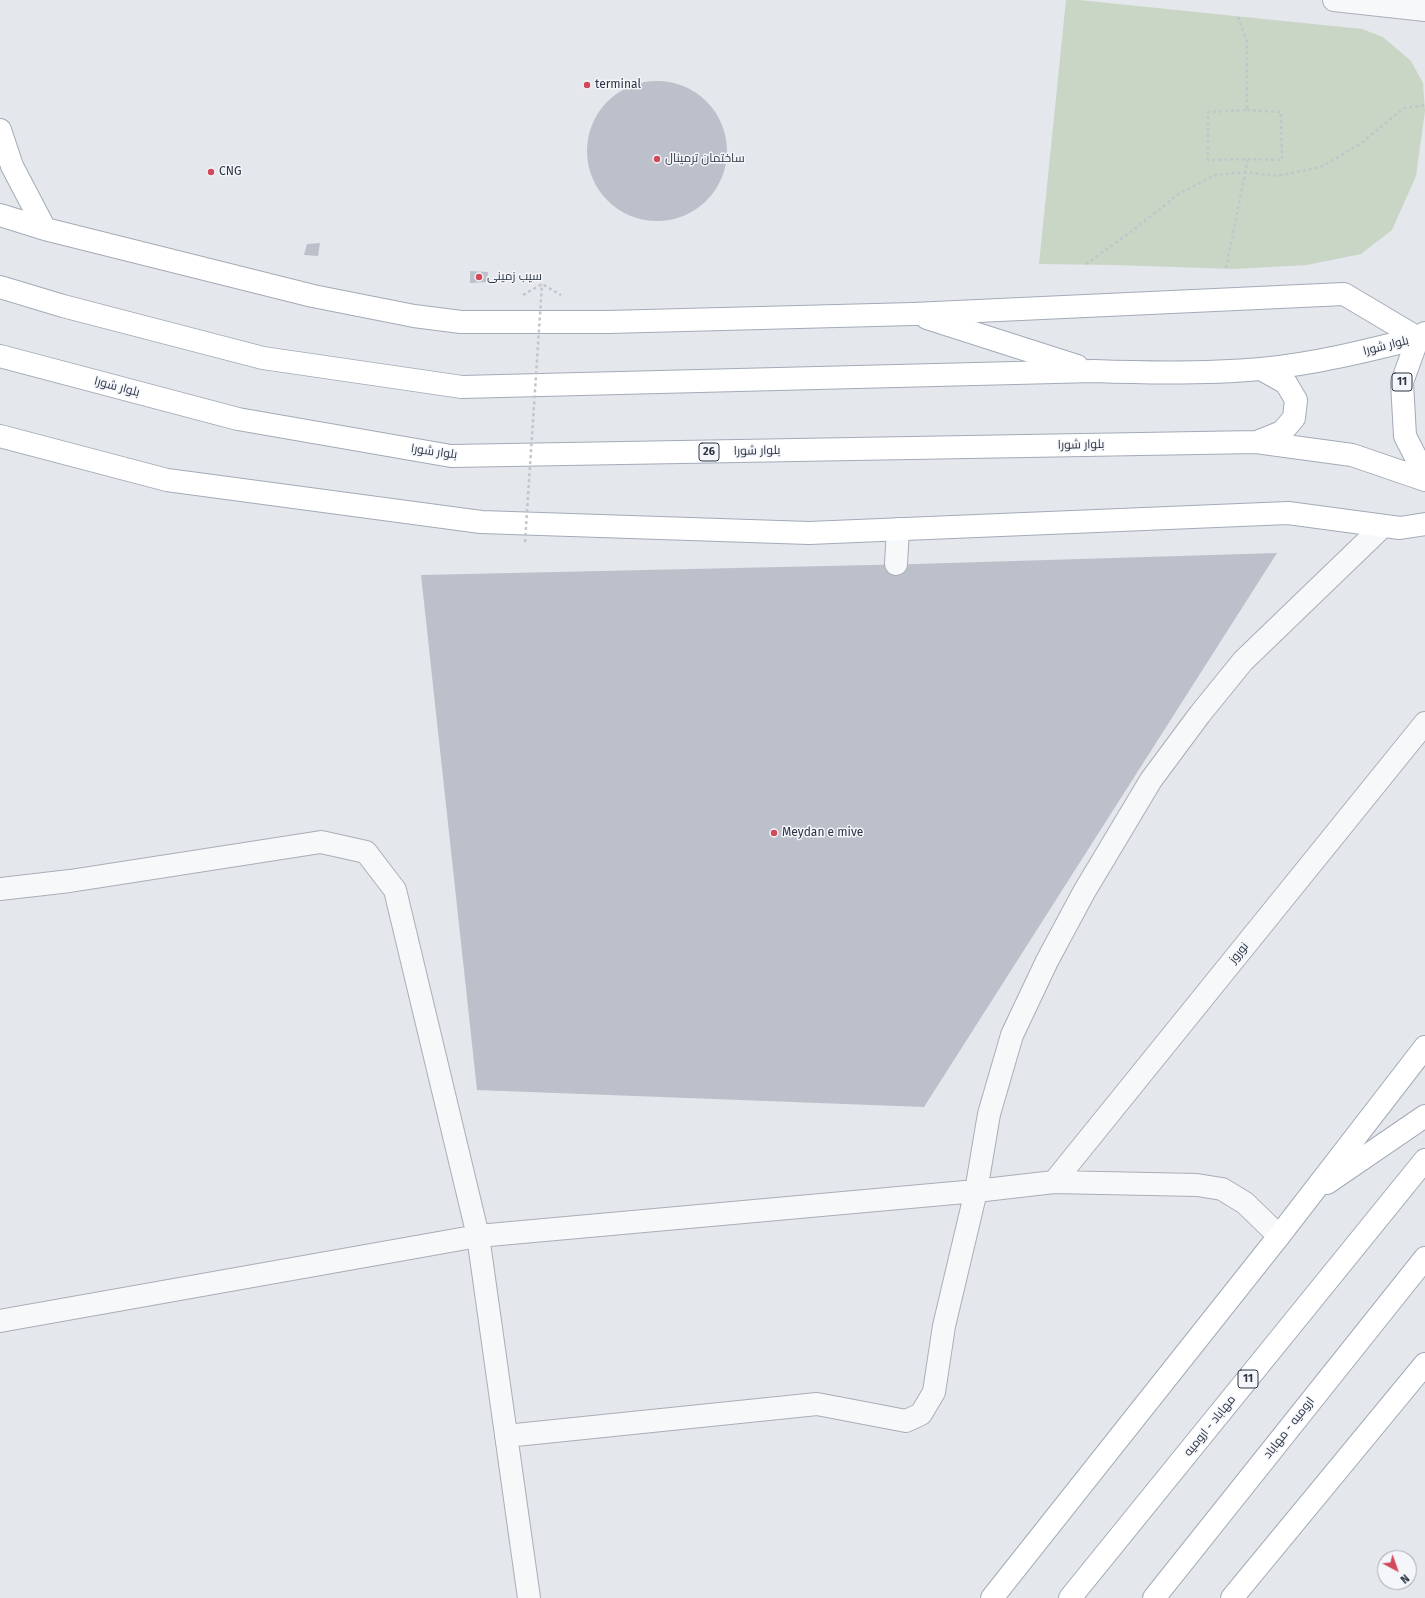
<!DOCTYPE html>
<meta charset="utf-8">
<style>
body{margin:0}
#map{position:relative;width:1425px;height:1598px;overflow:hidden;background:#e4e7ec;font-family:"Fira Sans",sans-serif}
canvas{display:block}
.north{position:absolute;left:1377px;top:1550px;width:40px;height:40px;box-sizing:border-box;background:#f4f6f9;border:1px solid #a4a8b1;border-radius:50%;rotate:139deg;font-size:11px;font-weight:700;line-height:16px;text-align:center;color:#2b3445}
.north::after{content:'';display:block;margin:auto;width:14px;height:18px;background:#d1495b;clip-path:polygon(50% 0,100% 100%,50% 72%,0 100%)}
</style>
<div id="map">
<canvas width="1425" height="1598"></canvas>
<div class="north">N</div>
</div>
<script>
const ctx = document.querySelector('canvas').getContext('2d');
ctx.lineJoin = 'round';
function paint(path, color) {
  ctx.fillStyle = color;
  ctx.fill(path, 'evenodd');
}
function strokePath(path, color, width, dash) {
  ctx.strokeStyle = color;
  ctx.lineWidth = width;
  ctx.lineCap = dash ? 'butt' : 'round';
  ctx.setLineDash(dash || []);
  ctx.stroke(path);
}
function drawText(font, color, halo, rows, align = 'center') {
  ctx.font = font + ' "Fira Sans",Cairo,sans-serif';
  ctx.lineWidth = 3;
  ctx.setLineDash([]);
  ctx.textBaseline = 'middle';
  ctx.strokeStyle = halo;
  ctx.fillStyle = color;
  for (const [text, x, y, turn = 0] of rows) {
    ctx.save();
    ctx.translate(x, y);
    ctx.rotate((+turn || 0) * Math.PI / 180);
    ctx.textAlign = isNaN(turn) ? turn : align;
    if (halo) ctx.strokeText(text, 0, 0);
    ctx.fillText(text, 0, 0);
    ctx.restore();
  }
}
paint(new Path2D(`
 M1066 0H1079L1362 29 1383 37 1411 61 1423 83 1425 111 1416 176 1392 230 1361 254 1307 265 1233 269 1115 265 1039 264Z`), '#c9d6c5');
paint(new Path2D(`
 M587 151a70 70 0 1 1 140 0a70 70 0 1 1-140 0Z
 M320 243 318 256 304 255 307 244Z
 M470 271 488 272 487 282 470 283Z
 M1277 553 924 1107 477 1090 421 575 916 564Z`), '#bbc0ca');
const minor = new Path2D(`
 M1334 0 1425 10
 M896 564 898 529
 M0 889 70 881 321 842 366 852 395 890 478 1236 529 1598
 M1054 1182 1425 723
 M0 1321 478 1236 976 1191 1054 1182 1197 1185 1222 1189 1245 1203 1279 1236
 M506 1436 817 1404 906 1421 921 1414 934 1392 944 1326 976 1191 989 1114 1012 1035 1047 961 1084 892 1151 780 1200 714 1243 661 1383 526`);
const major = new Path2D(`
 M0 130 12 166 45 229
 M0 215 45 229 313 296 414 316 461 322H608L913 314 1344 294 1418 338
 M0 287 63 306 263 358 462 387 1094 371C1149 373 1205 374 1261 369 1314 364 1366 351 1418 338
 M927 318 1077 366
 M1425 333 1418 338 1402 382 1405 436 1425 475
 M0 356 238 419 451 456 1256 442 1352 455 1425 480
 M0 436 167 480 481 522 809 533 1288 513 1400 528 1425 524
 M1257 442 1282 432 1294 418 1296 400 1286 383 1261 369
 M1327 1183 1425 1116
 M992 1598 1279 1236 1425 1047
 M1070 1598 1425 1160
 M1154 1598 1425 1258
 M1232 1598 1425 1364`);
strokePath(minor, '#a9aeb7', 24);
strokePath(major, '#a3abb8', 24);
strokePath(new Path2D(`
 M1247 110 1281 112 1282 160 1248 159
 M1086 264 1132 231 1180 193 1215 175 1245 172 1277 176 1321 167 1360 144 1404 108 1425 105
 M1226 268 1248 159 1208 160V112L1247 110V42L1238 17
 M523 295 542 284 561 295`), '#c2c5cb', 2.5, [3, 3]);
strokePath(minor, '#f7f8fa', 22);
strokePath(major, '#fff', 22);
strokePath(new Path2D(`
 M525 542 542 284`), '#c2c5cb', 2.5, [3, 3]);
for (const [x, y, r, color] of [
 [587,85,4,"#d1495b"],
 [657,159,4,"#d1495b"],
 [211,172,4,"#d1495b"],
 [479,277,4,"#d1495b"],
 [774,833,4,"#d1495b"]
]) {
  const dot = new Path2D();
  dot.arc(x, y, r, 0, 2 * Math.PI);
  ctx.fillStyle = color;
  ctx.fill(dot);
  strokePath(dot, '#f4f6f9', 1.5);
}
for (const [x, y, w] of [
 [1402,382,20],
 [709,452,20],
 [1248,1379,20]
]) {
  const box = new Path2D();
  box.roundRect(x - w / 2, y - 9, w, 18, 3);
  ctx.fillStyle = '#f4f6f9';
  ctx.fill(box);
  strokePath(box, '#2b3445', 1);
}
drawText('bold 11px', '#2b3445', null, [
 ["11",1402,382],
 ["26",709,452],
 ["11",1248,1379]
]);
drawText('12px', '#2b3445', '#f4f6f9', [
 ["terminal",595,85],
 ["ساختمان ترمینال",665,159],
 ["CNG",219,172],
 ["سیب زمینی",487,277],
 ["Meydan e mive",782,833]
], 'left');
drawText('12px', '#2b3445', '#f4f6f9', [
 ["بلوار شورا",1386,346,-14],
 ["بلوار شورا",117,387,15],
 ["بلوار شورا",1081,445,-1],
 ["بلوار شورا",757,451,-1],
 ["بلوار شورا",434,452,8],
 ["نوروز",1239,953,-51],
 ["مهاباد - ارومیه",1210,1426,-51],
 ["ارومیه - مهاباد",1289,1428,-52]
]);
</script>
